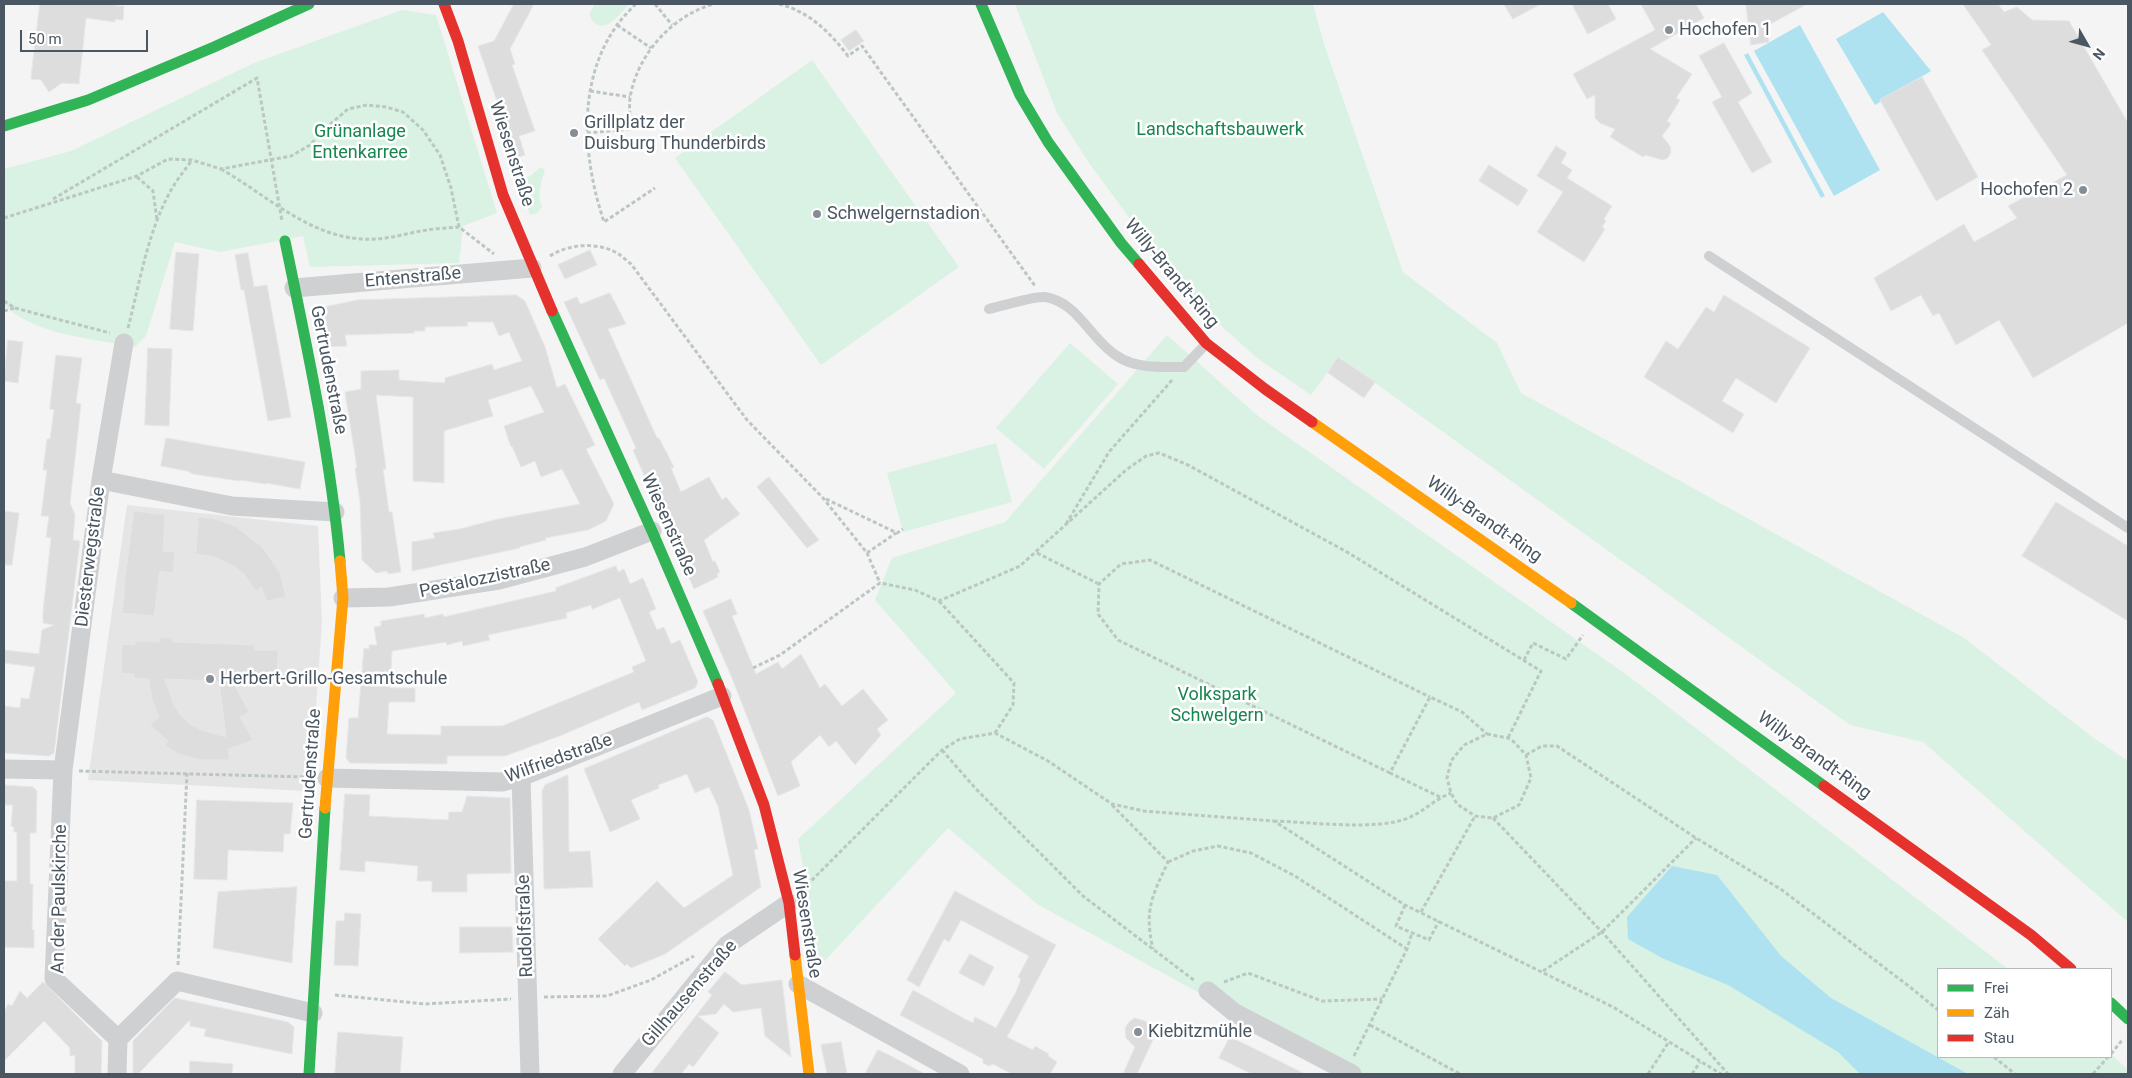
<!DOCTYPE html>
<meta charset="utf-8">
<style>
body{margin:0}
#map{position:relative;width:2132px;height:1078px;overflow:hidden;background:#f4f4f4;font-family:Roboto,sans-serif}
canvas{display:block}
.frame{position:absolute;inset:0;border:5px solid #4a5661;pointer-events:none}
.legend{position:absolute;left:1937px;top:968px;width:175px;height:90px;box-sizing:border-box;background:#fff;border:1px solid #b7bbc0;margin:0;padding:6px 9px;list-style:none;font-size:15px;color:#4a5661}
.legend li{display:flex;align-items:center;gap:10px;height:25px}
.legend b{width:25px;border:1px solid #b7bbc0}
.north{position:absolute;left:2062px;top:20px;width:50px;height:50px;-webkit-text-stroke:4px #fff;paint-order:stroke;rotate:128deg;font-size:14px;font-weight:700;line-height:20px;text-align:center;color:#4a5661}
.north::after{content:'';display:block;margin:auto;width:18px;height:22px;background:#4a5661;clip-path:polygon(50% 0,100% 100%,50% 72%,0 100%)}
.scale{position:absolute;left:20px;top:30px;width:128px;height:22px;box-sizing:border-box;border:2px solid #4a5661;border-top:0;padding-left:6px;font-size:15px;line-height:18px;white-space:nowrap;color:#4a5661;-webkit-text-stroke:4px #fff;paint-order:stroke}
</style>
<div id="map">
<canvas width="2132" height="1078"></canvas>
<div class="frame"></div>
<ul class="legend">
<li><b style="height:6px;background:#30b455"></b>Frei</li>
<li><b style="height:6px;background:#ff9f0a"></b>Zäh</li>
<li><b style="height:6px;background:#e5322d"></b>Stau</li>
</ul>
<div class="north">N</div>
<div class="scale">50 m</div>
</div>
<script>
const ctx = document.querySelector('canvas').getContext('2d');
ctx.lineJoin = 'round';
function paint(path, color) {
  ctx.fillStyle = color;
  ctx.fill(path, 'evenodd');
}
function strokePath(path, color, width, dash) {
  ctx.strokeStyle = color;
  ctx.lineWidth = width;
  ctx.lineCap = dash ? 'butt' : 'round';
  ctx.setLineDash(dash || []);
  ctx.stroke(path);
}
function drawText(font, color, halo, rows, align = 'center') {
  ctx.font = font + ' Roboto,sans-serif';
  ctx.lineWidth = 5;
  ctx.setLineDash([]);
  ctx.textBaseline = 'middle';
  ctx.strokeStyle = halo;
  ctx.fillStyle = color;
  for (const [text, x, y, turn = 0] of rows) {
    ctx.save();
    ctx.translate(x, y);
    ctx.rotate((+turn || 0) * Math.PI / 180);
    ctx.textAlign = isNaN(turn) ? turn : align;
    if (halo) ctx.strokeText(text, 0, 0);
    ctx.fillText(text, 0, 0);
    ctx.restore();
  }
}
paint(new Path2D(`
 M127 505 318 526 322 622 313 750 306 791 88 780Z`), '#e6e5e6');
paint(new Path2D(`
 M595 4H629C619 16 600 40 589 14Z
 M1015 4H1313L1324 44 1403 272 1497 343 1521 393 1964 638 2095 739 2128 761V922L1923 742 1850 725 1339 357 1311 395 1257 358 1209 315 1168 269 1128 216 1089 163 1057 113Z
 M402 10 436 15 497 213 463 226 459 263 310 267 303 236 220 252 175 242 146 336 135 347C94 339 34 335 4 305V169L71 151 254 63Z
 M812 60 959 267 821 365 675 158Z
 M541 167 545 170C541 182 537 194 542 207L537 213 530 215 520 180 530 176Z
 M1167 335 1258 416 1631 678 2008 969H1938V1057H2111V1054L2128 1070V1074H1347L1037 904 948 828 820 966 798 839 956 693 875 600 892 558 1005 522Z
 M1070 343 1118 384 1044 469 996 428Z
 M996 443 1012 502 903 532 887 473Z`), '#d9f2e3');
paint(new Path2D(`
 M1883 12 1931 71 1875 105 1836 39Z
 M1800 25 1880 170 1834 196 1754 51Z
 M1748 53 1825 196 1821 198 1744 55Z
 M1672 866 1717 875 1781 956 1831 998 1968 1074H1860L1838 1052 1728 985 1664 959 1628 939 1627 917Z`), '#aee2f0');
const building = new Path2D(`
 M40 4H117L116 6H124L123 20 115 19V22L86 18 79 84 62 83 49 92 41 80 31 79Z
 M514 4H534L510 49 515 64 512 65 535 131 519 136 525 155 513 159 499 113H501L478 46 494 41Z
 M1504 4H1541L1513 19Z
 M1572 4H1608L1616 19 1588 34Z
 M1641 4H1696L1704 18 1650 49 1692 74 1676 98 1680 100 1667 121 1671 124 1662 136 1670 146 1671 152 1668 158 1663 160 1645 155 1643 157 1610 137 1615 129 1600 123 1595 118V95L1587 99 1573 74 1655 30Z
 M1746 4H1807L1767 26 1769 42 1751 45Z
 M1963 4H1998L2004 12 2017 7 2032 20 2069 21 2128 123V323L2033 378 1999 320 1956 345 1939 313 1933 316 1921 295 1891 311 1874 278 1964 224 1974 242 2017 218 2008 206 2067 175 1982 50 1991 45Z
 M856 30 864 41 849 51 841 40Z
 M1724 43 1752 93 1738 102 1772 162 1752 173 1712 102 1722 97 1699 56Z
 M1922 77 1978 177 1936 201 1880 100Z
 M1556 146 1567 153 1561 163 1572 170 1567 178 1612 206 1604 219 1606 221 1602 227 1605 229 1584 262 1537 232 1563 192 1537 176Z
 M1489 165 1528 190 1518 206 1479 181Z
 M590 250 597 265 565 279 558 265Z
 M176 252 199 254 193 331 170 329Z
 M248 253 254 287H253L267 285 291 417 268 421 244 290H241L235 255Z
 M610 293 626 324 608 329 657 438H659L674 467 671 468 681 492 709 477 722 500 726 497 740 514 704 540 713 562 715 561 720 572 717 574 718 577 694 589 633 450 636 448 604 378 600 380 564 302 577 297 580 304Z
 M516 295 525 301 545 347 557 388 565 384 595 445 586 449 614 504 606 521 588 530 545 538 546 540 519 547 520 548 412 571V542L435 538 433 533 460 529 498 519 580 504 562 469 541 477 535 461 521 467 512 446 511 447 504 426 544 412 531 386 488 400 493 416 444 431V483L413 481V397L376 395 386 469H383L389 512H392L401 572 388 574 387 571 376 573 362 560 360 501 355 468H357L345 392 361 389V371L399 370V380L445 383V378L492 364 494 370 522 361 509 332 499 336 493 322H467L468 326 425 327V331H414V333L345 335 347 346 323 347 319 321 321 315 325 312 324 307 357 300Z
 M1724 295 1810 348 1776 403 1736 378 1722 401 1744 414 1733 433 1644 377 1666 341 1678 349 1706 307 1714 312Z
 M8 340 23 342 18 383 4 381Z
 M148 348 172 349 169 426 145 425Z
 M56 355 82 358 76 403 81 404 70 503 75 515 73 540 80 541 54 753 49 756 4 753V706L20 708 21 698 29 699 35 667 4 663V650L39 654 42 630 54 625 43 623V612L51 538 46 537 49 516H41L47 470H43L47 439H50L54 410 50 409Z
 M1338 357 1375 382 1364 398 1328 373Z
 M166 438 305 462 300 489 266 483V484L240 480 239 481 193 474 187 471 161 466Z
 M769 477 819 540 807 548 757 487Z
 M2056 502 2128 546V621L2022 556Z
 M4 511 19 513 12 565H4Z
 M134 511 165 515 163 551 175 552 173 573 160 571 154 616 122 613 125 589H124Z
 M199 517 215 519 235 526 262 547 280 573 286 597 267 601 261 587 256 591 245 575 234 566 215 557 196 554Z
 M616 566 618 572 624 569 630 584 643 578 656 609 649 612 657 630 664 627 671 644 680 640 698 682 695 688 642 710 639 702 562 735 505 756H447V764L350 763 346 758 349 718H358L364 648 369 649V645H377L374 627 381 626V621L424 614 425 618 443 614 444 617 556 591V588ZM620 598 646 661 632 667 634 672 502 726H441V735L387 734 389 702H415V688H390L392 651 446 642 447 645 462 641 463 646 490 640 488 635 567 618 566 613 591 605 592 609Z
 M731 599 737 614 732 616 756 674 778 662 782 669 801 654 820 688 825 684 842 706 863 689 888 720 877 729 881 735 855 765 836 741 829 747 820 735 791 762 800 786 778 796 732 678 703 611Z
 M159 637 172 638V642L255 645V650H278L277 679 254 678V683L233 682 249 712 240 717 253 740 228 749 230 760H200L179 754 165 746 168 741 150 725 159 717 152 700 149 679 134 678V674L121 673 122 644 135 645V641L159 642ZM165 679 219 681 226 737 201 730 190 724 181 716 174 705Z
 M707 717 713 720 749 810 758 849 754 850 761 887 665 954 631 968 627 964 625 966 598 939 657 881 684 908 733 875 718 806 709 787 695 793 687 774 658 785 659 788 631 800 640 819 610 832 584 769Z
 M568 775 569 852 590 851 593 887 544 889 542 791 545 785Z
 M4 785 33 787 37 791 36 833H30V884H33L32 930H34V948L4 947V881H17V832H14V827L11 826 13 805H4Z
 M345 794 370 795 369 816 448 820 449 812H462L467 796 510 798 511 873 467 874V892H432V881H417L418 866 365 861V872L340 870Z
 M197 800 293 803 290 834H284L283 852 228 850 227 880 194 879Z
 M297 887 292 963 213 948 218 892Z
 M955 891 1056 945 1007 1037 1033 1050 1035 1046 1049 1054 1048 1056 1057 1062 1050 1074H1012L993 1064 989 1066 983 1063V1059L900 1015 913 990 963 1018 973 1023 975 1017 996 1028 1016 992 1021 979 1018 977 1029 956 961 920 949 942 944 939 919 987 907 980Z
 M345 913 361 914 358 966 334 965 336 921H344Z
 M460 927H512L513 952 460 953Z
 M970 954 994 967 984 986 959 973Z
 M725 972 742 985 782 980 791 1057 765 1036 761 1008 733 1012 724 1004 716 1014 698 1016 719 1033 693 1067 689 1064 681 1074H651L712 995 708 992Z
 M43 982 102 1041 101 1074H75V1055L70 1056V1048L44 1021 4 1061V1012L8 1004 12 1006 20 991 27 998Z
 M175 998 288 1022 294 1027 292 1054 204 1036 206 1029 190 1026V1020L138 1074H133V1041Z
 M1135 1018 1145 1021 1157 1031 1137 1074H1123L1135 1047 1126 1038 1125 1028 1129 1022Z
 M338 1032 403 1037 400 1074H335Z
 M1230 1037 1255 1049 1305 1074H1252L1219 1058Z
 M841 1042 847 1074H827L821 1045Z
 M878 1050 889 1055 925 1074H865Z
 M190 1061 233 1064 232 1074H190Z`);
paint(building, '#ddddde');
strokePath(building, '#e5e6e7', 1);
strokePath(new Path2D(`
 M636 4C575 60 580 150 604 222L655 188
 M655 4 672 25
 M779 4C808 11 830 32 848 56L862 46 1035 286
 M617 25 651 48
 M590 91 630 97
 M587 133 631 129C630 119 629 108 630 98 637 54 673 15 714 4
 M221 169C270 197 315 243 376 239 394 238 411 232 428 230 438 228 449 228 459 227L494 254
 M137 177 153 191 157 220
 M53 199 257 78 282 221
 M4 218 137 176 168 159 192 160 221 169 291 156 310 145 327 127 348 109 367 105 386 107 403 112 423 130 440 155 451 188 459 227
 M550 256C568 244 596 242 615 252 621 255 626 260 631 264L747 420 823 498 867 553 880 583
 M4 301 15 308 110 333
 M4 311 14 308
 M128 328C140 282 147 234 170 192 176 181 184 171 192 160
 M826 499 897 533 903 529
 M1066 524 1109 452 1173 379
 M867 553 896 533
 M1037 553 1099 584
 M939 601 1014 683 1013 705 995 733
 M1524 660 1533 643 1566 659 1583 635
 M753 668 780 655 880 583 915 590 939 601 1020 566 1126 470 1146 456 1159 453 1188 465 1347 552 1541 671 1508 738
 M1487 734 1508 738 1514 742 1526 755 1531 778 1519 805 1493 818 1475 816 1457 804 1451 793 1447 778 1451 761 1464 745Z
 M942 750 976 789 1083 896 1195 981
 M1526 755 1542 746H1557L1696 838 1782 890 1910 987 1938 1010
 M79 771 307 777
 M1390 773 1118 640 1098 614 1099 584 1121 564 1150 560 1430 697
 M1440 797 1390 773 1430 697 1462 712 1487 734
 M1112 805 1168 862C1152 896 1144 910 1153 949
 M1493 818 1602 932 1728 1074
 M1274 821C1310 822 1377 831 1408 818 1423 812 1435 799 1451 793
 M1168 862 1193 851 1218 846 1251 853 1295 876 1407 949
 M807 885 942 750 960 739 995 733 1048 761 1112 804 1144 811 1274 821 1405 905 1613 1007 1721 1074
 M1405 905 1396 926 1429 940 1439 921
 M1421 912 1475 816
 M178 965 187 773
 M1543 971 1602 932 1696 838
 M1224 982 1248 973 1322 1001 1382 999
 M335 995 425 1004 511 999
 M544 997 607 996 651 980 694 956
 M1370 1025 1460 1074
 M2111 1054 2123 1039
 M1354 1056 1407 949 1412 933
 M1994 1057 2015 1074
 M1648 1074 1668 1043
 M1692 1074 1700 1062
 M2093 1074 2108 1057`), '#bcc7c4', 3, [4, 2.5]);
strokePath(new Path2D(`
 M1709 256 2128 528
 M989 309C1001 306 1034 296 1045 297 1078 302 1090 339 1117 356 1136 369 1162 367 1184 367L1206 344`), '#ced0d2', 10);
strokePath(new Path2D(`
 M294 288 532 268
 M101 480 232 506 335 512
 M343 598 389 597 499 580 585 557 652 531
 M4 769 63 770
 M521 777 530 1074
 M327 778 502 782 521 777 722 696
 M798 984 960 1074
 M1208 991 1235 1013 1352 1074
 M118 1039 54 979 63 770 101 480 124 343
 M118 1039 177 981 313 1013
 M117 1074 118 1039
 M622 1074 727 945 789 903`), '#ced0d2', 19);
strokePath(new Path2D(`
 M981 4 1020 95 1048 142 1121 243 1139 264
 M4 126 88 100 214 47 309 4
 M285 241C307 347 330 453 340 561
 M552 311 652 531 718 684
 M1571 603 1824 786
 M2111 1003 2128 1019
 M309 1074 325 808`), '#30b455', 11);
strokePath(new Path2D(`
 M1312 422 1571 603
 M325 808 343 598 340 561
 M795 955 809 1074`), '#ff9f0a', 11);
strokePath(new Path2D(`
 M444 4 458 41 503 195 552 311
 M1139 264 1206 343 1265 389 1312 422
 M718 684 764 805 789 903 795 955
 M1824 786 2031 935 2071 969`), '#e5322d', 11);
for (const [x, y, r, color] of [
 [1669,30,5,"#868d94"],
 [574,133,5,"#868d94"],
 [2083,190,5,"#868d94"],
 [817,214,5,"#868d94"],
 [210,679,5,"#868d94"],
 [1138,1032,5,"#868d94"]
]) {
  const dot = new Path2D();
  dot.arc(x, y, r, 0, 2 * Math.PI);
  ctx.fillStyle = color;
  ctx.fill(dot);
  strokePath(dot, '#fff', 2);
}
drawText('18px', '#4a5661', '#fff', [
 ["Hochofen 1",1679,30],
 ["Grillplatz der",584,123],
 ["Duisburg Thunderbirds",584,144],
 ["Hochofen 2",2073,190,"right"],
 ["Schwelgernstadion",827,214],
 ["Herbert-Grillo-Gesamtschule",220,679],
 ["Kiebitzmühle",1148,1032]
], 'left');
drawText('18px', '#17864f', '#fff', [
 ["Landschaftsbauwerk",1220,130],
 ["Grünanlage",360,132],
 ["Entenkarree",360,153],
 ["Volkspark",1217,695],
 ["Schwelgern",1217,716]
]);
drawText('18px', '#4a5661', '#fff', [
 ["Wiesenstraße",511,154,72],
 ["Willy-Brandt-Ring",1171,274,50],
 ["Entenstraße",413,278,-5],
 ["Gertrudenstraße",328,370,79],
 ["Willy-Brandt-Ring",1484,520,35],
 ["Wiesenstraße",668,525,66],
 ["Diesterwegstraße",91,557,-83],
 ["Pestalozzistraße",485,579,-12],
 ["Willy-Brandt-Ring",1814,756,36],
 ["Wilfriedstraße",559,759,-20],
 ["Gertrudenstraße",311,774,-86],
 ["An der Paulskirche",60,899,-89],
 ["Wiesenstraße",806,924,81],
 ["Rudolfstraße",526,926,-92],
 ["Gillhausenstraße",690,994,-49]
]);
</script>
